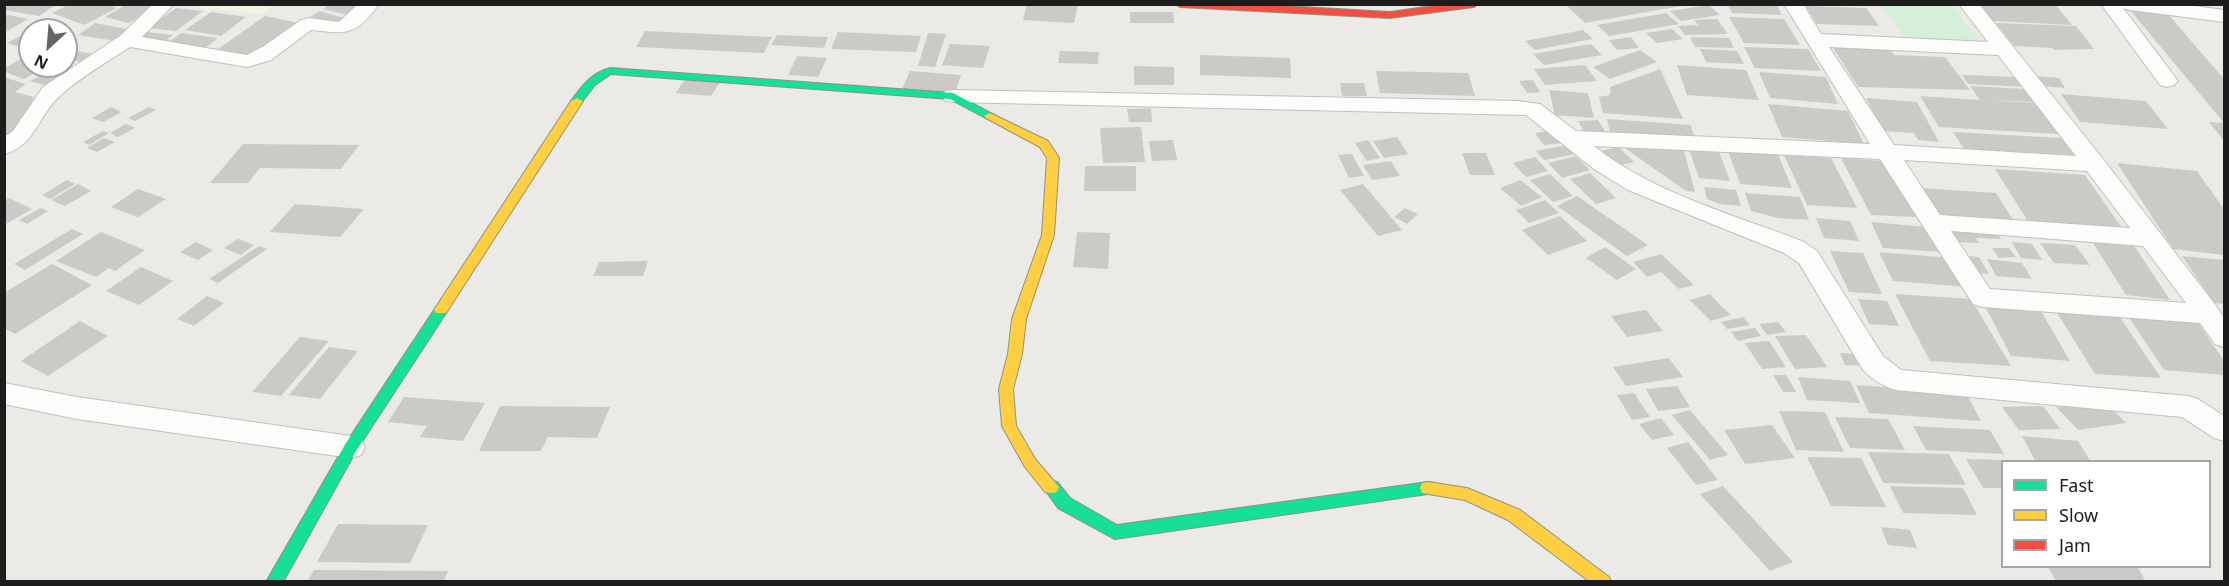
<!DOCTYPE html>
<style>
body{margin:0}
#map{position:relative;width:2229px;height:586px;overflow:hidden;background:#ebeae6;font-family:"Noto Sans",sans-serif}
canvas{display:block}
.frame{position:absolute;inset:0;border:6px solid #1d1d1d;pointer-events:none}
.legend{position:absolute;left:2001px;top:460px;width:210px;height:108px;box-sizing:border-box;background:#fff;border:2px solid #a5a5a5;margin:0;padding:8px 10px;list-style:none;font-size:18px;color:#1d1d1d}
.legend li{display:flex;align-items:center;gap:12px;height:30px}
.legend b{width:30px;border:2px solid #a5a5a5}
.north{position:absolute;left:18px;top:18px;width:60px;height:60px;box-sizing:border-box;background:#fff;border:2px solid #a5a5a5;border-radius:50%;rotate:206deg;font-size:16px;font-weight:700;line-height:24px;text-align:center;color:#1d1d1d}
.north::after{content:'';display:block;margin:auto;width:21px;height:27px;background:#656563;clip-path:polygon(50% 0,100% 100%,50% 72%,0 100%)}
</style>
<div id="map">
<canvas width="2229" height="586"></canvas>
<div class="frame"></div>
<ul class="legend">
<li><b style="height:8px;background:#16e098"></b>Fast</li>
<li><b style="height:8px;background:#ffcf43"></b>Slow</li>
<li><b style="height:8px;background:#f24e42"></b>Jam</li>
</ul>
<div class="north">N</div>
</div>
<script>
const ctx = document.querySelector('canvas').getContext('2d');
ctx.lineJoin = 'round';
function paint(path, color) {
  ctx.fillStyle = color;
  ctx.fill(path, 'evenodd');
}
function strokePath(path, color, width, dash) {
  ctx.strokeStyle = color;
  ctx.lineWidth = width;
  ctx.lineCap = dash ? 'butt' : 'round';
  ctx.setLineDash(dash || []);
  ctx.stroke(path);
}
paint(new Path2D(`
 M202 4H272V5L262 14 199 8Z`), '#f3f3e2');
paint(new Path2D(`
 M1881 5H1951L1980 41 1905 38Z`), '#d6efd8');
paint(new Path2D(`
 M4 4H57L39 16 4 10Z
 M70 4H107L117 8 84 25 52 13Z
 M127 4H152L159 6 129 23 105 17Z
 M330 4H363L348 15 323 9Z
 M1027 4H1062L1078 5 1074 23 1023 20Z
 M1692 4 1585 23 1566 5 1569 4Z
 M1727 4H1776L1782 15 1732 13Z
 M1980 4H2055L2072 25 1992 21Z
 M1709 5 1720 15 1681 21 1670 11Z
 M1806 6 1866 8 1879 26 1817 24Z
 M176 8 203 11 176 31 149 28Z
 M2130 10 2167 13 2224 79V141L2209 122 2224 123Z
 M320 11 347 19 337 25 310 17Z
 M211 12 246 17 221 36 185 30Z
 M1130 12H1173L1174 23H1130Z
 M1666 13 1679 24 1609 36 1597 25Z
 M4 14 28 19 4 33Z
 M265 16 299 23 252 56 218 49Z
 M1729 17 1784 19 1800 45 1744 43Z
 M1717 19 1728 34 1685 35 1678 26 1698 25 1694 20Z
 M95 23 132 30 115 41 78 35Z
 M1996 23 2076 26 2094 49 2054 50 2052 48 2014 46Z
 M1672 29 1683 39 1657 43 1646 33Z
 M1583 30 1593 39 1535 50 1525 41Z
 M30 31V50L7 43Z
 M645 31 772 37 764 53 636 47Z
 M147 32 173 35 163 43 137 40Z
 M838 32 921 36 916 52 831 49Z
 M181 33 218 38 204 49 167 43Z
 M928 33 946 34 935 67 918 66Z
 M777 35 828 37 824 48 771 45Z
 M1631 37 1639 48 1617 50 1609 40Z
 M1690 37 1729 38 1734 48 1695 47Z
 M1830 43 1887 45 1894 55 1945 57 1970 90 1858 87Z
 M950 44 990 46 983 68 942 65Z
 M1591 44 1602 55 1544 65 1533 54Z
 M1744 47 1808 49 1821 71 1755 68Z
 M66 49 93 54 81 62 66 59Z
 M1700 49 1737 51 1744 64 1706 62Z
 M1640 50 1657 62 1610 79 1593 67Z
 M1060 51 1099 52 1098 64 1058 63Z
 M1200 55 1290 58 1291 78 1200 75Z
 M797 56 827 58 818 77 788 75Z
 M24 57 30 59V66H47L24 79 5 72V68Z
 M1585 65 1597 81 1545 85 1534 69Z
 M1677 65 1746 70 1759 100 1687 95Z
 M1134 66 1174 67V85H1134Z
 M51 69 71 74 49 86 30 81Z
 M1660 69 1683 119 1603 113 1599 97 1610 95V87Z
 M910 71 961 75 955 93 902 89Z
 M1376 71 1468 73 1475 96 1380 93Z
 M1759 72 1826 77 1838 104 1770 98Z
 M1962 75 2018 77 2026 87 1968 84Z
 M2036 76 2059 78 2065 88 2042 86Z
 M4 77 26 84 15 92 34 97 16 133 4 140Z
 M685 79 720 82 711 96 676 93Z
 M1533 80 1540 92 1527 93 1519 81Z
 M1340 83H1364L1367 96H1342Z
 M1970 86 2026 89 2036 102 1987 100 2036 103 2058 134 1939 127 1920 96 1980 100Z
 M1549 90 1588 93 1594 118 1555 115Z
 M2061 94 2146 101 2168 129 2080 122Z
 M1866 98 1917 102 1939 142 1918 140 1914 133 1883 131Z
 M1768 104 1848 111 1864 144 1782 137Z
 M111 107 122 112 103 122 92 118Z
 M149 107 156 110 135 121 128 118Z
 M1151 108 1152 122H1129L1127 109Z
 M1607 119 1691 125 1695 139 1610 133Z
 M1598 120 1608 136 1587 137 1578 121Z
 M126 124 135 128 118 137 110 133Z
 M1141 127 1145 162 1103 163 1100 128Z
 M1554 130 1563 143 1544 145 1535 133Z
 M103 131 109 133 89 145 83 142Z
 M1953 132 2061 138 2074 155 1964 149Z
 M1397 137 1408 154 1384 158 1373 141Z
 M104 138 115 142 97 152 87 148Z
 M1173 140 1177 160 1152 161 1149 141Z
 M1368 140 1380 158 1367 161 1355 143Z
 M1630 142 1683 147 1695 192 1686 191 1626 149Z
 M243 144 359 145 341 169 260 168 248 183H210Z
 M1567 145 1576 154 1544 160 1536 151Z
 M1619 147 1634 162 1615 166 1600 151Z
 M1688 147 1718 149 1730 181 1699 178Z
 M1727 148 1777 152 1792 188 1740 184Z
 M1462 153H1486L1495 175H1470Z
 M1352 154 1364 176 1349 178 1338 155Z
 M1784 155 1831 158 1857 208 1807 205Z
 M1576 156 1590 170 1562 178 1548 163Z
 M1535 157 1548 171 1526 177 1513 163Z
 M1841 158 1884 161 1917 217 1871 215Z
 M1391 161 1400 176 1372 180 1363 165Z
 M2117 163 2197 171 2224 209V255L2173 249Z
 M1085 166H1136V191H1084Z
 M1995 169 2085 175 2124 231 2029 223Z
 M1590 173 1616 198 1596 204 1570 179Z
 M1550 174 1573 196 1553 202 1530 180Z
 M67 180 75 184 50 199 42 195Z
 M1520 180 1542 197 1521 206 1500 188Z
 M78 184 91 191 65 206 51 200Z
 M1363 184 1402 230 1378 236 1340 190Z
 M1704 187 1736 190 1741 206 1720 204 1707 199Z
 M1920 188 1996 193 2015 223 1937 218Z
 M138 189 166 199 138 217 111 207Z
 M1745 193 1800 197 1809 220 1778 218 1751 211Z
 M1577 196 1648 245 1627 256 1557 206Z
 M9 198 32 209 4 225V201Z
 M1545 200 1559 213 1529 223 1516 210Z
 M295 204 364 209 340 237 270 232Z
 M41 208 48 211 27 224 19 220Z
 M1405 208 1418 214 1407 224 1394 217Z
 M1560 216 1587 241 1548 255 1522 230Z
 M1816 218 1850 221 1859 241 1824 238Z
 M1871 222 1927 227 1941 252 1883 248Z
 M1942 228 1995 230 2001 239 1976 238 1979 243 1951 242Z
 M72 229 83 234 25 270 14 264Z
 M101 232 145 250 115 271 109 268 96 277 56 261Z
 M1077 232 1110 233 1108 269 1073 267Z
 M238 239 254 245 241 255 224 248Z
 M2091 240 2133 244 2170 300 2126 295Z
 M196 242 213 250 198 260 180 252Z
 M2012 242 2032 244 2042 260 2021 258Z
 M2040 243 2075 245 2090 265 2054 263Z
 M259 246 267 249 218 283 209 279Z
 M1605 247 1636 269 1617 280 1586 258Z
 M1992 248H2009L2016 257 1999 258Z
 M1830 251 1863 253 1882 294 1849 292Z
 M1879 252 1952 258 1967 287 1893 281Z
 M1661 254 1694 285 1679 289 1661 272 1647 277 1633 262Z
 M1958 255 1979 257 1989 274 1968 272Z
 M2182 256 2224 260V304L2214 303Z
 M1987 259 2022 263 2032 279 1996 276Z
 M648 261 643 276H593L599 262Z
 M52 264 92 285 15 334 4 328V293Z
 M141 267 173 281 139 305 106 291Z
 M1710 294 1720 305 1731 315 1711 321 1690 300Z
 M1895 294 1971 299 2011 366 1930 361Z
 M207 296 224 303 194 326 177 319Z
 M1858 299 1887 301 1899 326 1869 324Z
 M1985 306 2041 311 2070 361 2011 356Z
 M1646 310 1663 331 1627 337 1611 316Z
 M2056 311 2119 316 2161 378 2095 374Z
 M2128 316 2197 321 2224 361V375L2164 370Z
 M1743 317 1750 325 1727 329 1721 322Z
 M80 321 108 336 48 376 21 361Z
 M1778 322 1786 332 1767 335 1759 324Z
 M1755 328 1761 336 1738 341 1731 332Z
 M1806 335 1827 367 1795 369 1775 336Z
 M300 337 329 341 281 396 252 392Z
 M1769 341 1786 367 1762 369 1745 343Z
 M329 347 358 351 320 399 289 395Z
 M1840 353 1861 354 1867 366 1845 365Z
 M1669 358 1683 377 1626 386 1613 367Z
 M1773 375H1786L1796 392H1783Z
 M1798 377 1850 381 1860 403 1807 400Z
 M1856 385 1966 393 1981 421 1869 413Z
 M1677 386 1690 407 1658 411 1646 389Z
 M1634 393 1650 417 1632 420 1617 395Z
 M404 397 485 403 463 441 420 437 427 426 388 422Z
 M2103 400 2126 423 2078 430 2056 407Z
 M500 406 610 407 597 438 548 437 541 451H479Z
 M2043 406 2060 429 2019 430 2002 407Z
 M1690 410 1728 455 1710 460 1672 415Z
 M1779 411 1825 412 1844 452 1796 450Z
 M1835 417 1888 419 1905 450 1850 448Z
 M1661 418 1674 435 1652 440 1639 424Z
 M1772 425 1795 458 1745 464 1724 430Z
 M1913 426 1990 430 2004 454 1926 450Z
 M2022 436 2078 441 2091 462H2036Z
 M1688 442 1718 480 1696 485 1667 448Z
 M1868 452 1949 454 1966 485 1883 483Z
 M1807 457 1861 458 1886 507 1831 506Z
 M1966 459 2002 460V488H1983Z
 M1723 486 1793 562 1770 571 1700 494Z
 M1890 486 1963 488 1977 515 1903 513Z
 M338 524 428 525 410 563 317 562Z
 M1881 527 1910 530 1917 548 1888 545Z
 M2048 566H2137L2146 582H2056Z
 M314 570 448 571 443 582H307Z`), '#cccac7');
const street = new Path2D(`
 M153 4H174L142 37 247 55 264 46 301 20 308 18 339 22 358 4H379C356 36 347 34 311 30L271 60 247 67 130 47C107 62 82 76 61 95 39 113 36 146 4 154V137L13 131 43 87 120 36Z
 M1784 4H1803L1821 34 1988 42 1959 4H1979L2103 159 2217 307 2224 318V347L2215 344 2200 323 1982 307 1973 304 1880 159 1594 146C1651 192 1734 215 1802 241L1817 251 1883 356 1901 370 2188 396 2198 399 2224 416V441L2214 438 2182 417 1896 390C1883 386 1873 380 1863 370L1799 263 1784 253 1628 190 1594 169 1526 115 953 102 945 101 942 96 945 91 953 90 1518 101 1540 104 1576 131 1870 144ZM1829 47 1998 55 2076 156 1894 145ZM1904 160 2087 171 2130 228 1940 215ZM1951 231 2143 246 2186 303 1990 289Z
 M2101 4H2120L2178 81 2174 85 2167 87 2160 85Z
 M2121 4H2180L2224 10V22L2130 10 2123 8Z
 M4 383 77 397 351 436 361 439 365 447 361 455 351 458 77 419 4 404Z`);
const fast = new Path2D(`
 M610 68 953 93 996 116 990 119 986 118 950 99 611 74 595 85 581 103H573L571 101C582 86 591 73 610 68Z
 M441 305 448 310 356 451 283 582H266L346 443 436 307Z
 M1051 481 1057 482 1070 498 1117 525 1428 482 1434 483 1436 488 1434 493 1428 494 1115 539 1058 508 1043 487 1045 482Z`);
const slow = new Path2D(`
 M577 98 583 101 446 313H436L434 310 436 307 571 101Z
 M990 113 1048 141 1059 158 1054 235 1026 319 1022 354 1013 389 1016 426 1035 459 1059 487 1057 492 1051 493 1045 492 1025 467 1002 426 999 389 1008 354 1012 319 1042 235 1047 158 1040 147 986 118 984 116Z
 M1428 482 1467 488 1520 510 1609 577 1611 582H1590L1508 520 1465 500 1422 493 1420 488 1422 483Z`);
const jam = new Path2D(`
 M1175 4H1249L1390 12 1447 4H1479L1474 7 1390 18 1180 7Z`);
strokePath(street, '#c1c0be', 2);
strokePath(fast, '#909380', 2);
strokePath(slow, '#909380', 2);
strokePath(jam, '#909380', 2);
paint(street, '#fcfcfb');
paint(fast, '#16e098');
paint(slow, '#ffcf43');
paint(jam, '#f24e42');
</script>
